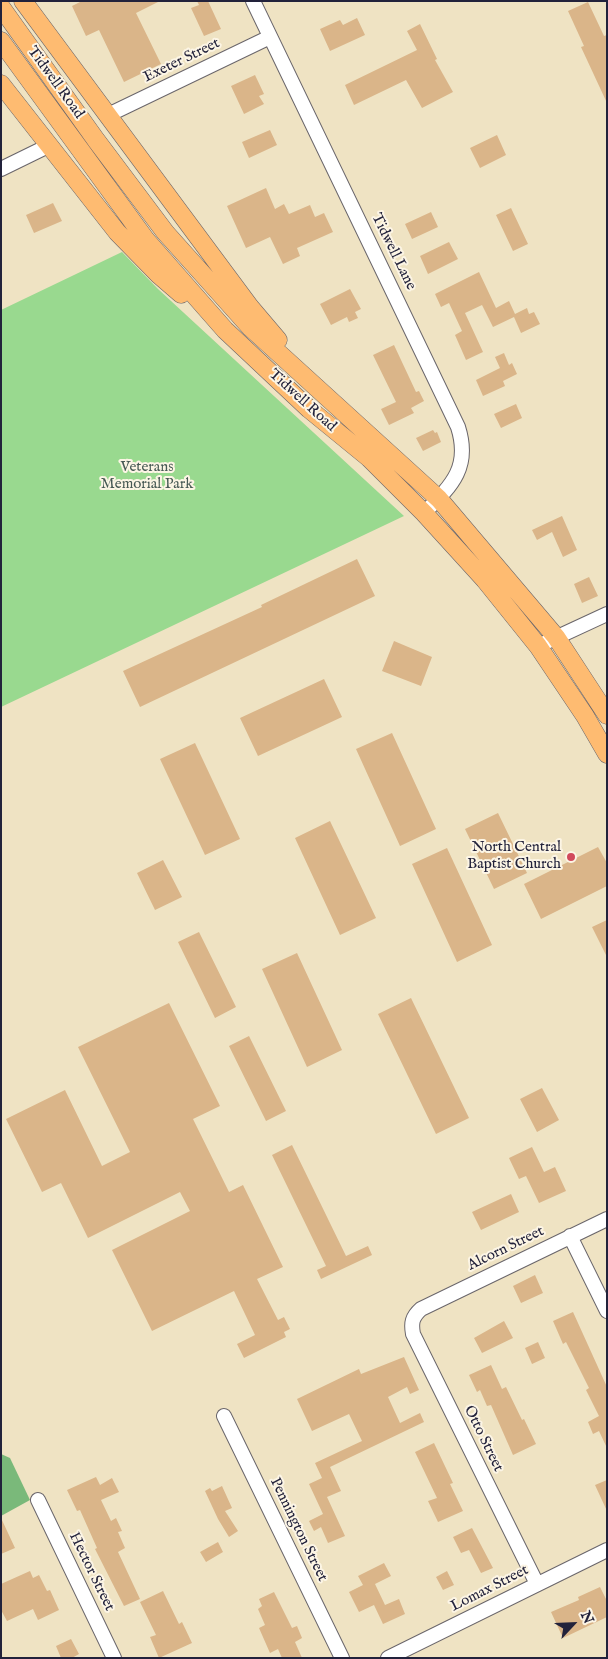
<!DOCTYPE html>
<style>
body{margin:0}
#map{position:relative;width:608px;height:1659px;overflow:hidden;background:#efe3c3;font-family:"IM FELL English",serif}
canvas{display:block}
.frame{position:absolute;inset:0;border:2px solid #22223b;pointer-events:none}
.north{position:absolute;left:548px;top:1599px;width:50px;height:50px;-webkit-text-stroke:4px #fcf5e5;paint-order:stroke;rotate:65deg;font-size:14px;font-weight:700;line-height:20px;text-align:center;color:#22223b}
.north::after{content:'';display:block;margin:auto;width:18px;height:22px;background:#22223b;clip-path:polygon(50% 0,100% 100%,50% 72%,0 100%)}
</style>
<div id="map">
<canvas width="608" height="1659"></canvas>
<div class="frame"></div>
<div class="north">N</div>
</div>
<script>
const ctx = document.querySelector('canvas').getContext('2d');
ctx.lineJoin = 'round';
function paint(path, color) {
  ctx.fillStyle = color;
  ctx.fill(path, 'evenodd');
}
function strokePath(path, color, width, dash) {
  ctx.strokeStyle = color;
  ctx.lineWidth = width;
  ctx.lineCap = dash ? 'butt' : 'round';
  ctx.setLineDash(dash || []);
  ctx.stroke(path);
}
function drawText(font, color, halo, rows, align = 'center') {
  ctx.font = font + ' "IM FELL English",serif';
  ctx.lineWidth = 4;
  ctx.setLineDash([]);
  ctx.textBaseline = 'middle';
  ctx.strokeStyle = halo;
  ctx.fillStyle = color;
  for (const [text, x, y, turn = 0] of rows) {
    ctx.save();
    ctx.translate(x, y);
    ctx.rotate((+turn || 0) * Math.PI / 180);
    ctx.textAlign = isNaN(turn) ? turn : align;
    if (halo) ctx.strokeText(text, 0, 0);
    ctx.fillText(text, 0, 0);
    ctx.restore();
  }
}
paint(new Path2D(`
 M122 252 158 289 404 516 1 707V310Z`), '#99d98f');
paint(new Path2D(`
 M1 1454 10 1458 30 1500 1 1516Z`), '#7ab97a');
paint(new Path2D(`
 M82 1H160L136 13 161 64 124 82 99 30 86 36 72 6Z
 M197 1H208L221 29 204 36 191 8 199 5Z
 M588 2 604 36 607 35V103L581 47 584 46 568 11Z
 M357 18 365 35 330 51 320 29 340 20 343 25Z
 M420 24 437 59 435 60 453 92 422 108 406 80 354 105 345 85 417 50 407 31Z
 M255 75 264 94 259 96 264 104 244 114 231 86Z
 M270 130 277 145 249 158 242 142Z
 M497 135 506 155 480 168 470 148Z
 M266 188 275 209 284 204 289 214 310 205 315 217 324 213 333 232 297 248 300 256 283 264 270 237 246 248 227 206Z
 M53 203 62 221 34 233 26 215Z
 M511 208 528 244 513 251 496 215Z
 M431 212 438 227 412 239 405 224Z
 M449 242 458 259 428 274 420 256Z
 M479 272 496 308 509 301 515 314 527 308 529 314 534 312 540 324 521 333 514 317 493 327 482 305 465 313 483 352 466 360 455 335 462 331 449 303 441 307 435 294Z
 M350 289 361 309 355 312 358 318 349 322 347 317 331 325 320 304Z
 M394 345 416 392 419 391 424 401 411 408 414 413 389 425 381 409 396 402 373 355Z
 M504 353 509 365 512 363 517 374 503 381 505 386 483 396 476 380 500 368 495 357Z
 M516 404 522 418 501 428 494 414Z
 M433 430 435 433 437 432 441 442 423 451 416 438Z
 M562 516 577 550 563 557 552 532 537 540 532 530Z
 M357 559 375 596 140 707 123 671 262 607 261 605Z
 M589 577 598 596 582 603 574 584Z
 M394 641 432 657 421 686 382 671Z
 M324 679 342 717 258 756 240 718Z
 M392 733 436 829 400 846 356 749Z
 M195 743 240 839 205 855 160 759Z
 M498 813 527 873 494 889 465 829Z
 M330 821 376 918 340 935 295 838Z
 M598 847 607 863V886L541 919 524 884Z
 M447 848 492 945 457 962 412 864Z
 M163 860 182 897 155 910 137 873Z
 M607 920V957L592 927Z
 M199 932 236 1007 215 1018 178 942Z
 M297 953 342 1050 307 1067 262 969Z
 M411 998 469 1118 436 1134 378 1014Z
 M169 1003 220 1106 193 1119 229 1192 243 1185 283 1267 257 1279 278 1320 284 1317 290 1329 284 1332 286 1337 244 1358 237 1344 255 1335 234 1291 152 1331 112 1250 190 1211 180 1192 88 1238 61 1183 42 1192 6 1119 65 1090 102 1166 130 1152 78 1047Z
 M249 1036 286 1111 266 1121 229 1046Z
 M542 1088 559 1120 537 1132 520 1099Z
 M292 1145 346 1256 368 1246 372 1255 321 1279 317 1270 326 1266 272 1155Z
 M532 1147 544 1172 555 1167 566 1191 539 1203 526 1176 519 1179 509 1158Z
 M511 1194 519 1212 481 1230 472 1212Z
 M535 1275 543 1293 521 1303 513 1286Z
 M573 1312 607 1387V1448L599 1431 593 1434 588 1422 599 1416 586 1390 589 1388 566 1342 563 1344 553 1321Z
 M504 1321 513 1338 482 1353 474 1338Z
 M538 1342 545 1358 532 1364 525 1348Z
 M404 1357 419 1390 410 1394 407 1387 388 1397 400 1423 420 1413 424 1422 330 1467 341 1491 327 1497 345 1536 328 1543 321 1527 314 1531 309 1521 323 1514 309 1484 322 1478 315 1463 362 1441 349 1414 312 1431 297 1399 359 1369 361 1374Z
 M491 1365 502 1389 506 1387 522 1420 524 1419 536 1444 513 1455 491 1405 487 1406 480 1390 477 1392 469 1375Z
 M434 1443 453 1483 450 1484 463 1511 438 1522 428 1501 437 1498 415 1452Z
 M96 1477 100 1485 112 1478 119 1492 101 1500 111 1521 116 1518 122 1531 118 1532 125 1548 118 1552 140 1599 124 1606 95 1549 97 1548 80 1510 77 1511 67 1490Z
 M607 1480V1511L595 1485Z
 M222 1486 232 1508 225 1511 238 1531 229 1537 218 1519 205 1491 210 1488 212 1491Z
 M1 1518 15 1548 1 1554Z
 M472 1528 493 1568 481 1573 469 1550 461 1553 453 1537Z
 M218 1542 223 1552 206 1562 200 1552Z
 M384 1563 391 1576 375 1584 385 1605 399 1599 405 1614 383 1624 374 1605 359 1612 349 1592 363 1585 358 1576Z
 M30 1571 33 1578 39 1575 47 1591 50 1590 59 1610 38 1620 33 1609 7 1621 1 1610V1584Z
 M447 1571 454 1585 443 1590 436 1577Z
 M600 1587 607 1601V1617L563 1638 551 1612 579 1600 578 1597Z
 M163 1591 179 1624 182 1622 192 1643 159 1658 150 1637 156 1635 140 1602Z
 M274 1592 292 1628 297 1626 302 1638 295 1642 302 1658H282L278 1649 270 1653 259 1628 265 1625 258 1609 262 1606 259 1599Z
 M71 1639 79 1654 72 1658H61L56 1646Z`), '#dab589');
const minor = new Path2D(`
 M253 1 458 427C471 468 451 486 424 513
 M108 115 270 37
 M1 169 48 146
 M538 646 607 614
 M570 1236 607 1311
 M224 1416 342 1658
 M38 1500 114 1658
 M537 1584 413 1334C411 1323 412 1317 421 1309L607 1219
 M388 1658 607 1550`);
const major = new Path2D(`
 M23 1 250 307 278 340
 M1 7 96 140 165 232 250 327 439 499 556 637 607 715
 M1 41 146 240 225 330 309 409 369 458 424 513 485 580 538 646 585 716 607 754
 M1 84 117 232 159 275 181 294`);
strokePath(minor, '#6a666b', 16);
strokePath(major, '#6a666b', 19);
strokePath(minor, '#fff', 14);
strokePath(major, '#febb71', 18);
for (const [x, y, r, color] of [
 [571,857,5,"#d1495b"]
]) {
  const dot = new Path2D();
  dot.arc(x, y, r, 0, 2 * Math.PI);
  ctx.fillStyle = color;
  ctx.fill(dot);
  strokePath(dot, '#fcf5e5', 2);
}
drawText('15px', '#22223b', '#fcf5e5', [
 ["Exeter Street",182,61,-26],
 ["Tidwell Road",55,83,54],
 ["Tidwell Lane",393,252,64],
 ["Tidwell Road",302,401,42],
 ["Alcorn Street",506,1249,-26],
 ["Otto Street",483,1439,64],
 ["Pennington Street",298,1530,64],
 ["Hector Street",91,1572,64],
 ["Lomax Street",490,1589,-27]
]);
drawText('15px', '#465954', '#fcf5e5', [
 ["Veterans",147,468],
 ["Memorial Park",147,485]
]);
drawText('15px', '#22223b', '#fcf5e5', [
 ["North Central",561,848],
 ["Baptist Church",561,865]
], 'right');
</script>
